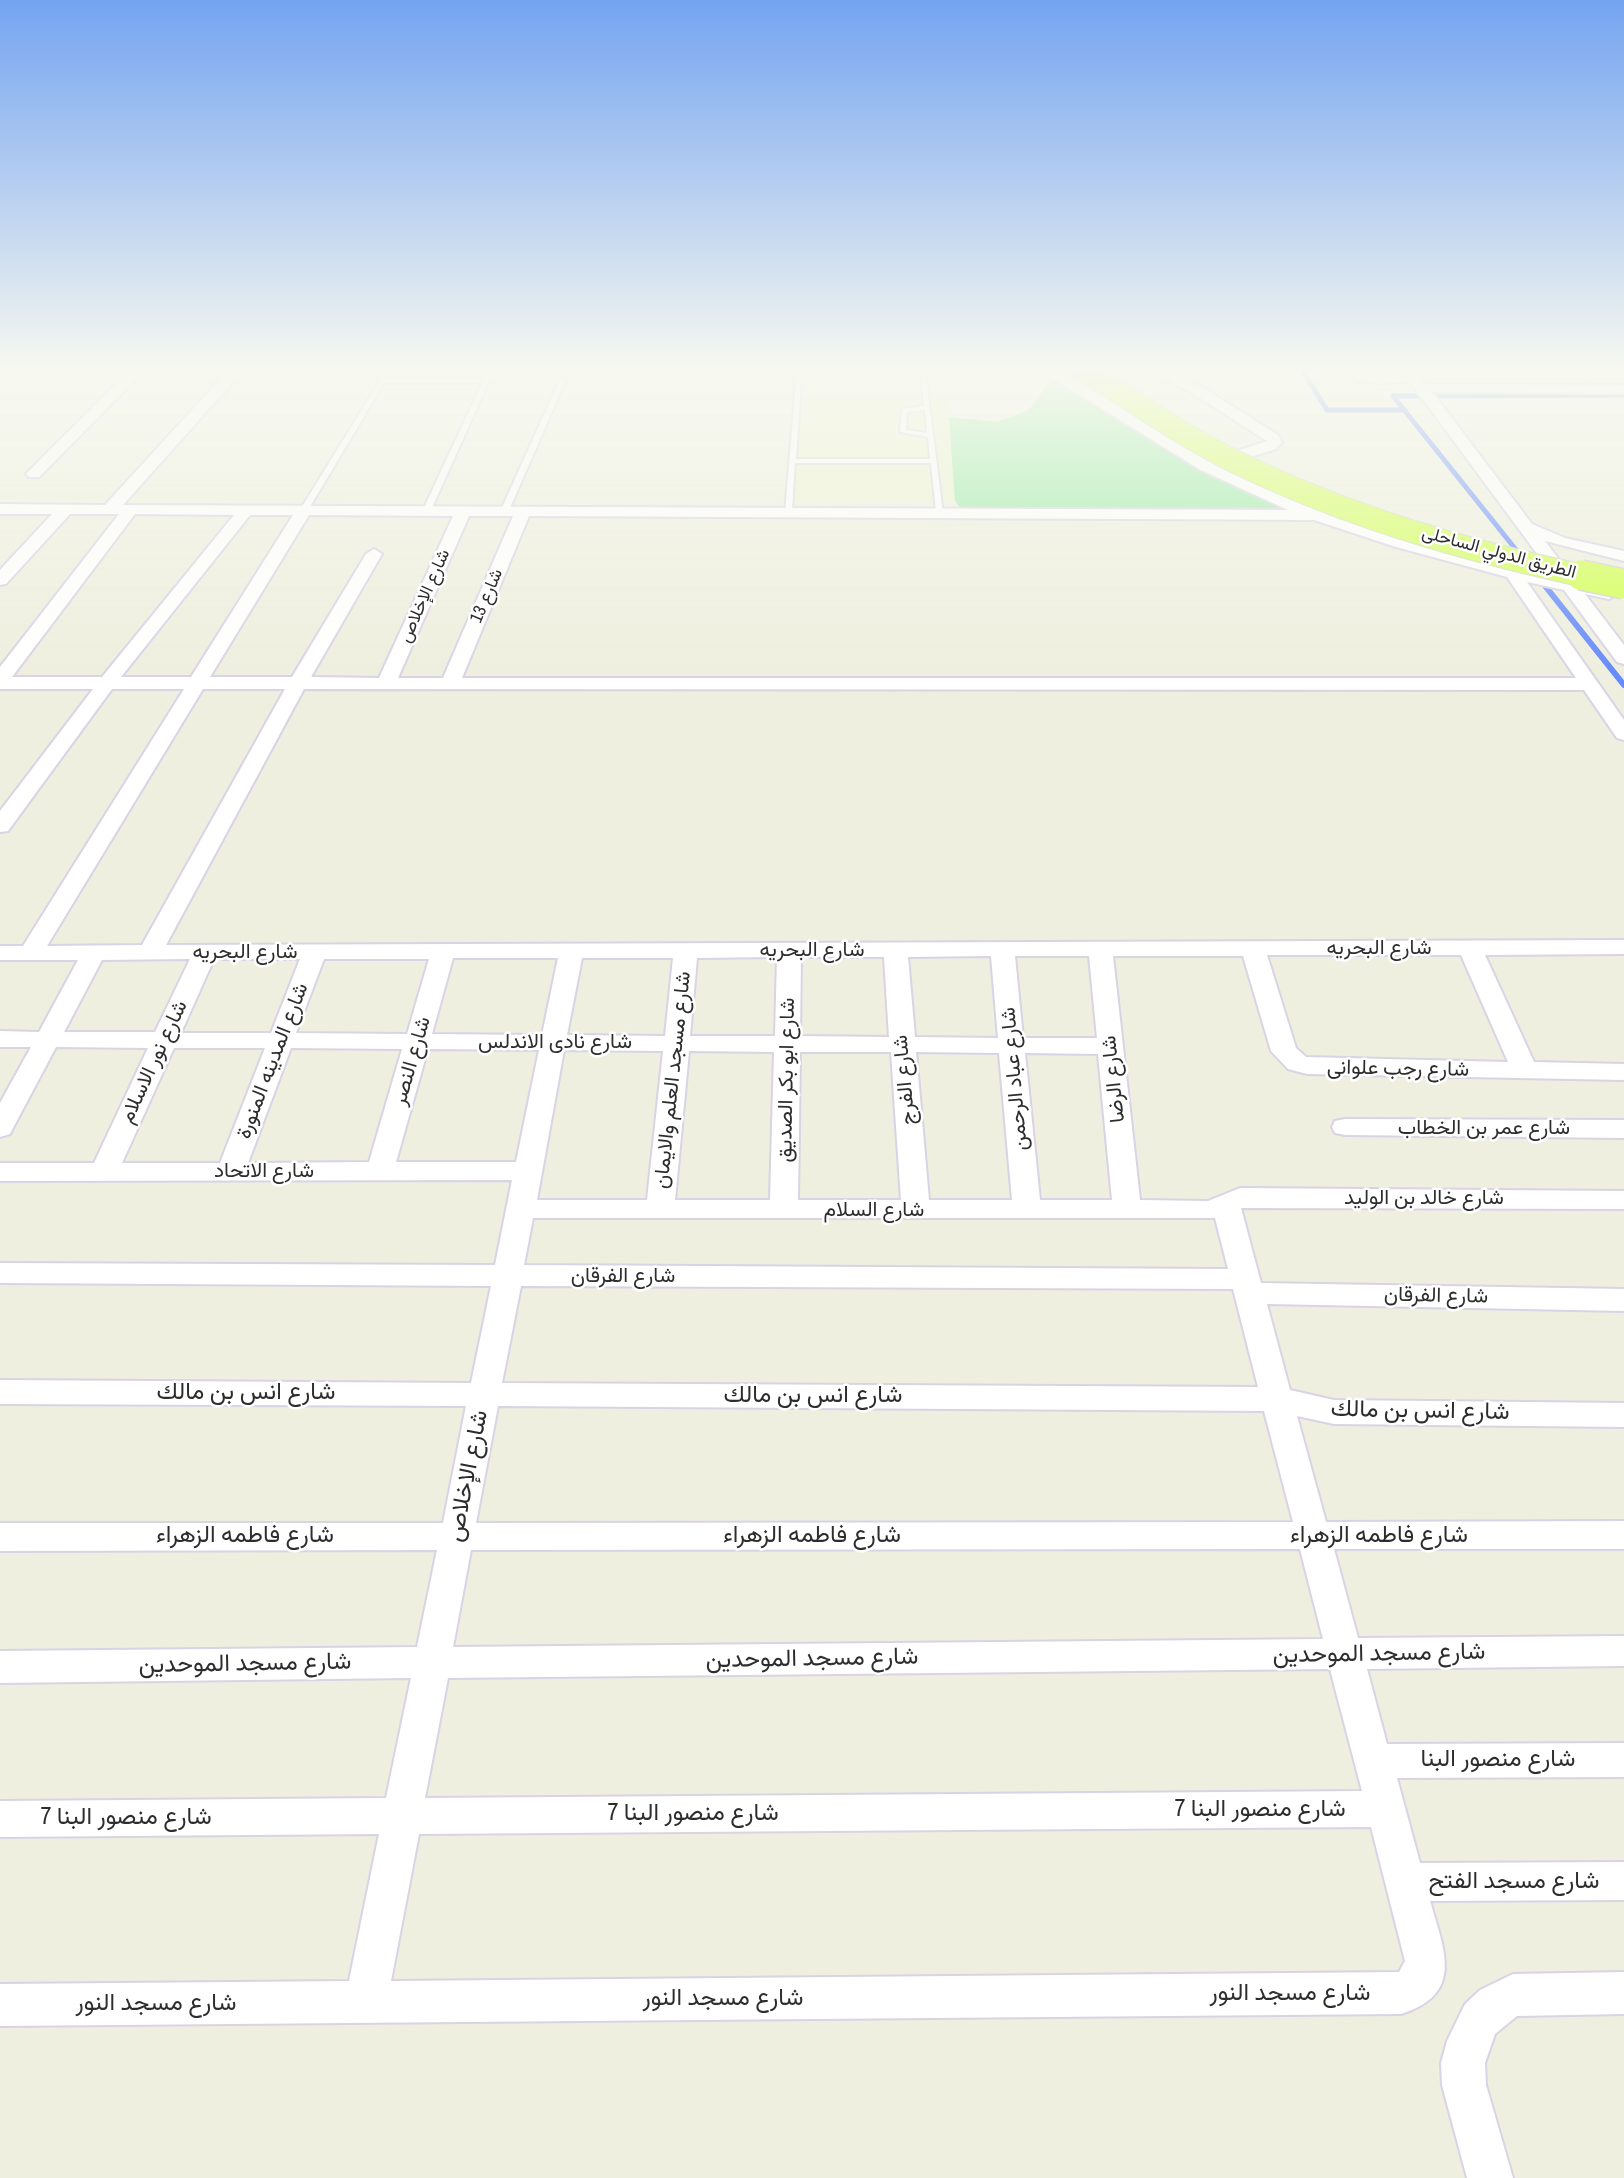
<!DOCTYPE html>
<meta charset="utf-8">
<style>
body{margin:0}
canvas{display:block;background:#eeefde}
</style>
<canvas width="1624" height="2178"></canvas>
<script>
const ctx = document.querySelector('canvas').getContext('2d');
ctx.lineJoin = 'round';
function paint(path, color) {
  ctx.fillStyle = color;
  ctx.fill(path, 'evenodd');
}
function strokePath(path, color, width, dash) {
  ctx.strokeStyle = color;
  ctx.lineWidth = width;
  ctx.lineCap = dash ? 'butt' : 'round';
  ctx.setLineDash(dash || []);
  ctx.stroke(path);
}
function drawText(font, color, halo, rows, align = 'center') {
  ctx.font = font + ' "Archivo Narrow",Vazirmatn,sans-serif';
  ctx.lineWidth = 5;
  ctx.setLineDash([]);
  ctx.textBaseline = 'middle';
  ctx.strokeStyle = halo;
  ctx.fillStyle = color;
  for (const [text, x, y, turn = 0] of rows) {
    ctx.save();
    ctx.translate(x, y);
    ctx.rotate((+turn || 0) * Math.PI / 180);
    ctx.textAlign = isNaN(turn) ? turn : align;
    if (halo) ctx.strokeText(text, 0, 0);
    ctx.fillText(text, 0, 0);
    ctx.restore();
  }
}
paint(new Path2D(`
 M796 379H947L955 501 782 500Z`), '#ecf2cc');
paint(new Path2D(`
 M1053 377 1146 438 1294 511 961 509 955 501 949 417 997 422 1029 410Z`), '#95eba2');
strokePath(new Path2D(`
 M1304 373 1327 410H1405
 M1393 396 1521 556
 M1393 396 1624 395`), '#678bfb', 5);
strokePath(new Path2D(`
 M1538 577 1624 685`), '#678bfb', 6);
const lane = new Path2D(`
 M566 366H572L509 510 502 512 501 510Z
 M387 369 392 370 387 379H484L489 369 494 370 431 510 427 512 423 510 482 383H384L308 510 301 512 300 510Z
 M797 369 802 370 796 459H930L928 437 900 432 902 409 924 406 920 370 925 369 943 514 936 512 931 463H795L792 511 785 513ZM925 410 927 433 906 430 907 412Z`);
const street = new Path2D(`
 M0 366H1050L1087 385 1207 461 1267 441 1195 395 1143 366H1160L1205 389 1278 435 1282 442 1276 449 1218 467C1326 519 1440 552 1555 578L1410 382C1385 383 1357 388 1340 366 1353 366 1357 371 1368 374 1379 377 1393 375 1404 374L1398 366H1412L1425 384 1624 385V393L1432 392 1532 524 1565 538 1624 551V561L1545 541 1576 582 1615 590 1618 594 1609 599 1585 594 1624 645V664L1617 662 1564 590 1527 582 1624 720V740L1617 738 1584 690 304 689 166 945 1624 940V954L1485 955 1534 1062 1624 1064V1080L1307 1074 1288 1069 1271 1051 1243 956H1113L1140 1200 1208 1201 1240 1188 1624 1191V1209L1241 1208 1261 1283 1624 1289V1311L1267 1304 1290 1390 1334 1400 1624 1403V1427L1334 1424 1297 1416 1326 1522 1624 1521V1549H1334L1358 1638 1624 1636V1666L1367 1669 1387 1744 1624 1743V1777L1397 1778 1420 1863 1624 1862V1900L1430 1901C1444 1950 1465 1994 1401 2014L0 2026V1984L349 1981 379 1834 0 1837V1801L386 1798 411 1678 0 1683V1651L417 1647 437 1550 0 1551V1523H443L466 1406 0 1404V1380L471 1383 491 1286 0 1283V1263L495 1265 512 1180 0 1181V1163H94L148 1048 56 1047 13 1128 10 1134 0 1137V1103L31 1047H0V1031L39 1032 78 960H0V946H23L184 689H112L8 831 0 832V811L93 689H0V667L119 514H70L6 584 0 585V570L52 514H0V504L105 505 226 373H142L39 477H29L26 474 127 373H0ZM241 373 1046 374 1199 469 1288 510 123 505ZM135 514 234 515 102 677H12ZM250 515H293L191 677H121ZM309 515 453 516 379 678 311 677 382 554 374 549 366 554 292 677H210ZM469 516H513L443 678H398ZM529 516 1314 520 1396 547 1507 577 1576 678H462ZM203 689H285L142 945 47 946ZM1267 955H1461L1508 1062 1306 1057 1296 1048ZM991 956 998 1038 915 1037 908 957ZM1015 956H1089L1097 1038H1023ZM777 957 775 1036H690L697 958ZM801 957H884L889 1037 800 1036ZM453 958H558L542 1035 432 1034ZM582 958H673L665 1036 567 1035ZM190 959 155 1032H64L102 960ZM214 959H300L271 1033H181ZM324 959H429L407 1034 296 1033ZM174 1048H265L220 1163H122ZM291 1048 402 1049 369 1162 248 1163ZM428 1049 539 1050 516 1162H396ZM564 1050 663 1051 647 1200H537ZM689 1051 774 1052 770 1200H675ZM800 1052H891L901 1200H798ZM916 1052 999 1053 1012 1200H929ZM1025 1053 1098 1054 1112 1200H1040ZM533 1218H1215L1228 1269 524 1265ZM521 1286 1233 1289 1258 1387 502 1383ZM498 1406 1264 1411 1293 1522 476 1523ZM1300 1549 1323 1639 453 1647 471 1550ZM1330 1669 1362 1791 425 1798 448 1678ZM1371 1827 1405 1961 1399 1972 391 1981 419 1834Z
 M1491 366H1573L1580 370 1573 374 1486 373 1484 370Z
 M1345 1119 1624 1120V1138L1345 1135 1335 1133 1332 1127 1335 1121Z
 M1624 1972V2014L1517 2016 1495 2034 1485 2063 1486 2085 1513 2178H1467L1442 2085 1441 2063 1447 2041 1465 2004 1480 1990 1513 1974Z`);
strokePath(lane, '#d9d3e6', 4);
strokePath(street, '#d9d3e6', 4);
paint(lane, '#fff');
paint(street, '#fff');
const primaryBridgeFar1 = new Path2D(`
 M1077 366C1130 398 1180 435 1236 462 1348 517 1468 551 1589 577`);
const primaryBridge = new Path2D(`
 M1581 575 1624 584`);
strokePath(primaryBridgeFar1, '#d5d5d5', 24, []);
strokePath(primaryBridge, '#d5d5d5', 32, []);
strokePath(primaryBridgeFar1, '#d3ff53', 22);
strokePath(primaryBridge, '#d3ff53', 29);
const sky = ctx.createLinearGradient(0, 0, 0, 671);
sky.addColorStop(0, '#74a4f0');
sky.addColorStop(0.55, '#f7f8f0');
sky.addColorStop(1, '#f7f8f000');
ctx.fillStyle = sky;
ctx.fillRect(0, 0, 1624, 671);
drawText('18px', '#2d2d2d', '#fff', [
 ["الطريق الدولي الساحلى",1499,553,15],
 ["شارع الإخلاص",425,596,-66],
 ["شارع 13",487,596,-67]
]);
drawText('21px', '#2d2d2d', '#fff', [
 ["شارع البحريه",1379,948],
 ["شارع البحريه",812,950],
 ["شارع البحريه",245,952],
 ["شارع نادى الاندلس",555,1042],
 ["شارع المدينه المنورة",273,1061,-69],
 ["شارع النصر",412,1061,-74],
 ["شارع نور الاسلام",154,1062,-65],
 ["شارع رجب علوانى",1398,1069,1],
 ["شارع عباد الرحمن",1015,1079,-95],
 ["شارع الرضا",1114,1079,-96],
 ["شارع مسجد العلم والايمان",673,1080,-84],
 ["شارع ابو بكر الصديق",787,1080,-89],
 ["شارع الفرج",905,1080,-95],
 ["شارع عمر بن الخطاب",1484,1128],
 ["شارع الاتحاد",264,1171],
 ["شارع خالد بن الوليد",1424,1198],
 ["شارع السلام",874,1210],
 ["شارع الفرقان",623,1276],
 ["شارع الفرقان",1436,1296,1]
]);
drawText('24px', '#2d2d2d', '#fff', [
 ["شارع انس بن مالك",246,1393],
 ["شارع انس بن مالك",813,1396],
 ["شارع انس بن مالك",1420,1411,1],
 ["شارع الإخلاص",468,1476,-79],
 ["شارع فاطمه الزهراء",245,1536],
 ["شارع فاطمه الزهراء",812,1536],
 ["شارع فاطمه الزهراء",1379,1536],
 ["شارع مسجد الموحدين",1379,1654,-1],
 ["شارع مسجد الموحدين",812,1659,-1],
 ["شارع مسجد الموحدين",245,1664,-1],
 ["شارع منصور البنا",1498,1760],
 ["شارع منصور البنا 7",1260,1810],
 ["شارع منصور البنا 7",693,1814],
 ["شارع منصور البنا 7",126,1818],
 ["شارع مسجد الفتح",1514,1882],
 ["شارع مسجد النور",1290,1994],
 ["شارع مسجد النور",723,1999],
 ["شارع مسجد النور",156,2004]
]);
</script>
